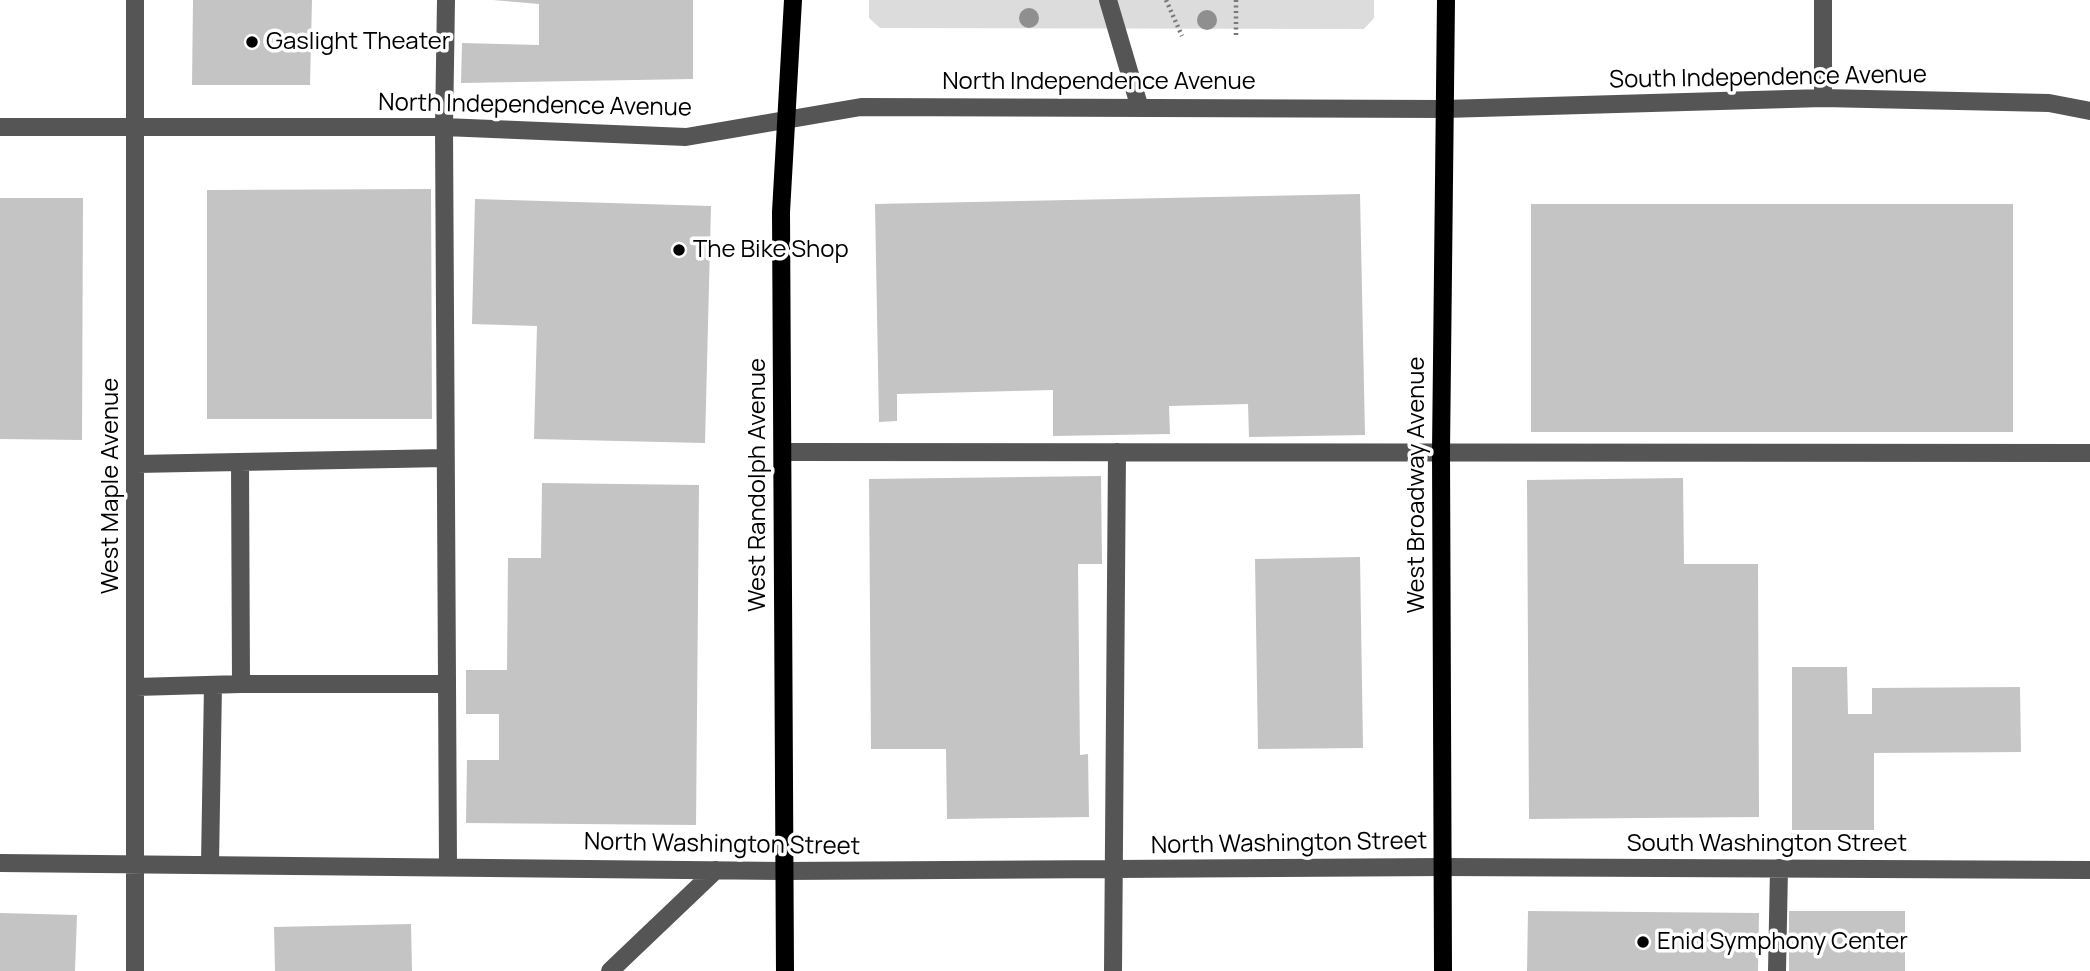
<!DOCTYPE html>
<style>
body{margin:0}
canvas{display:block;background:#fff}
</style>
<canvas width="2090" height="971"></canvas>
<script>
const ctx = document.querySelector('canvas').getContext('2d');
ctx.lineJoin = 'round';
function paint(path, color) {
  ctx.fillStyle = color;
  ctx.fill(path, 'evenodd');
}
function strokePath(path, color, width, dash) {
  ctx.strokeStyle = color;
  ctx.lineWidth = width;
  ctx.lineCap = dash ? 'butt' : 'round';
  ctx.setLineDash(dash || []);
  ctx.stroke(path);
}
function drawText(font, color, halo, rows, align = 'center') {
  ctx.font = font + ' Manrope,sans-serif';
  ctx.lineWidth = 7;
  ctx.setLineDash([]);
  ctx.textBaseline = 'middle';
  ctx.strokeStyle = halo;
  ctx.fillStyle = color;
  for (const [text, x, y, turn = 0] of rows) {
    ctx.save();
    ctx.translate(x, y);
    ctx.rotate((+turn || 0) * Math.PI / 180);
    ctx.textAlign = isNaN(turn) ? turn : align;
    if (halo) ctx.strokeText(text, 0, 0);
    ctx.fillText(text, 0, 0);
    ctx.restore();
  }
}
paint(new Path2D(`
 M869 0H1374V18L1364 29 880 28 869 18Z`), '#dcdcdc');
paint(new Path2D(`
 M193 0H312L310 85H192Z
 M493 0H693V79L461 83 462 43 539 45V4Z
 M431 189 432 419H207V190Z
 M1360 194 1365 435 1249 437 1248 404 1169 406 1170 434 1053 436V390L897 394V421L879 422 875 204Z
 M0 198H83L82 440 0 439Z
 M475 199 711 206 705 443 534 439 537 326 472 324Z
 M1531 204H2013V432H1531Z
 M1101 476 1102 564H1078L1080 755 1088 754 1089 817 947 819 946 749H871L869 479Z
 M1683 478 1684 564H1758L1759 817 1529 819 1527 480Z
 M542 483 699 485 696 825 466 823 467 760H499V714H466V670H507L508 558H541Z
 M1360 557 1363 748 1258 749 1255 559Z
 M1792 667H1847L1848 714H1872V688L2020 687 2021 752 1874 753V830H1792Z
 M1528 911 1759 913 1758 971H1527Z
 M1789 911H1905V971H1789Z
 M0 913 77 915 75 971H0Z
 M411 924 412 971H275L274 927Z`), '#c4c4c4');
strokePath(new Path2D(`
 M1166 0 1182 36
 M1236 0V36`), '#777', 4.5, [2, 3.5]);
strokePath(new Path2D(`
 M446 0 444 127 448 866
 M1108 0 1139 105
 M1823 0V98
 M0 127H444L686 137 861 107 1445 109 1823 98 2049 103 2090 111
 M783 452 2090 453
 M240 462 241 684H447
 M136 464 445 458
 M136 687 241 684
 M0 863 783 871 1444 867 2090 870
 M210 863 213 685
 M135 971V0
 M610 971 716 870
 M1113 971 1117 452
 M1777 971 1779 868`), '#555', 18);
strokePath(new Path2D(`
 M785 971 781 212 793 0
 M1443 971 1441 451 1446 0`), '#000', 18);
ctx.fillStyle = '#8f8f8f';
for (const [x, y] of [
 [1029,18],
 [1207,20]
]) {
  ctx.beginPath();
  ctx.arc(x, y, 10, 0, 2 * Math.PI);
  ctx.fill();
}
for (const [x, y, r, color] of [
 [252,42,7,"#000"],
 [679,250,7,"#000"],
 [1643,942,7,"#000"]
]) {
  const dot = new Path2D();
  dot.arc(x, y, r, 0, 2 * Math.PI);
  ctx.fillStyle = color;
  ctx.fill(dot);
  strokePath(dot, '#fff', 2.5);
}
drawText('24px', '#000', '#fff', [
 ["Gaslight Theater",266,42],
 ["The Bike Shop",693,250],
 ["Enid Symphony Center",1657,942]
], 'left');
drawText('24px', '#000', '#fff', [
 ["South Independence Avenue",1768,78,-1],
 ["North Independence Avenue",1099,82],
 ["North Independence Avenue",535,106,1],
 ["West Randolph Avenue",758,485,-90],
 ["West Broadway Avenue",1417,485,-90],
 ["West Maple Avenue",111,486,-90],
 ["North Washington Street",1289,844,-1],
 ["South Washington Street",1767,844],
 ["North Washington Street",722,845,1]
]);
</script>
